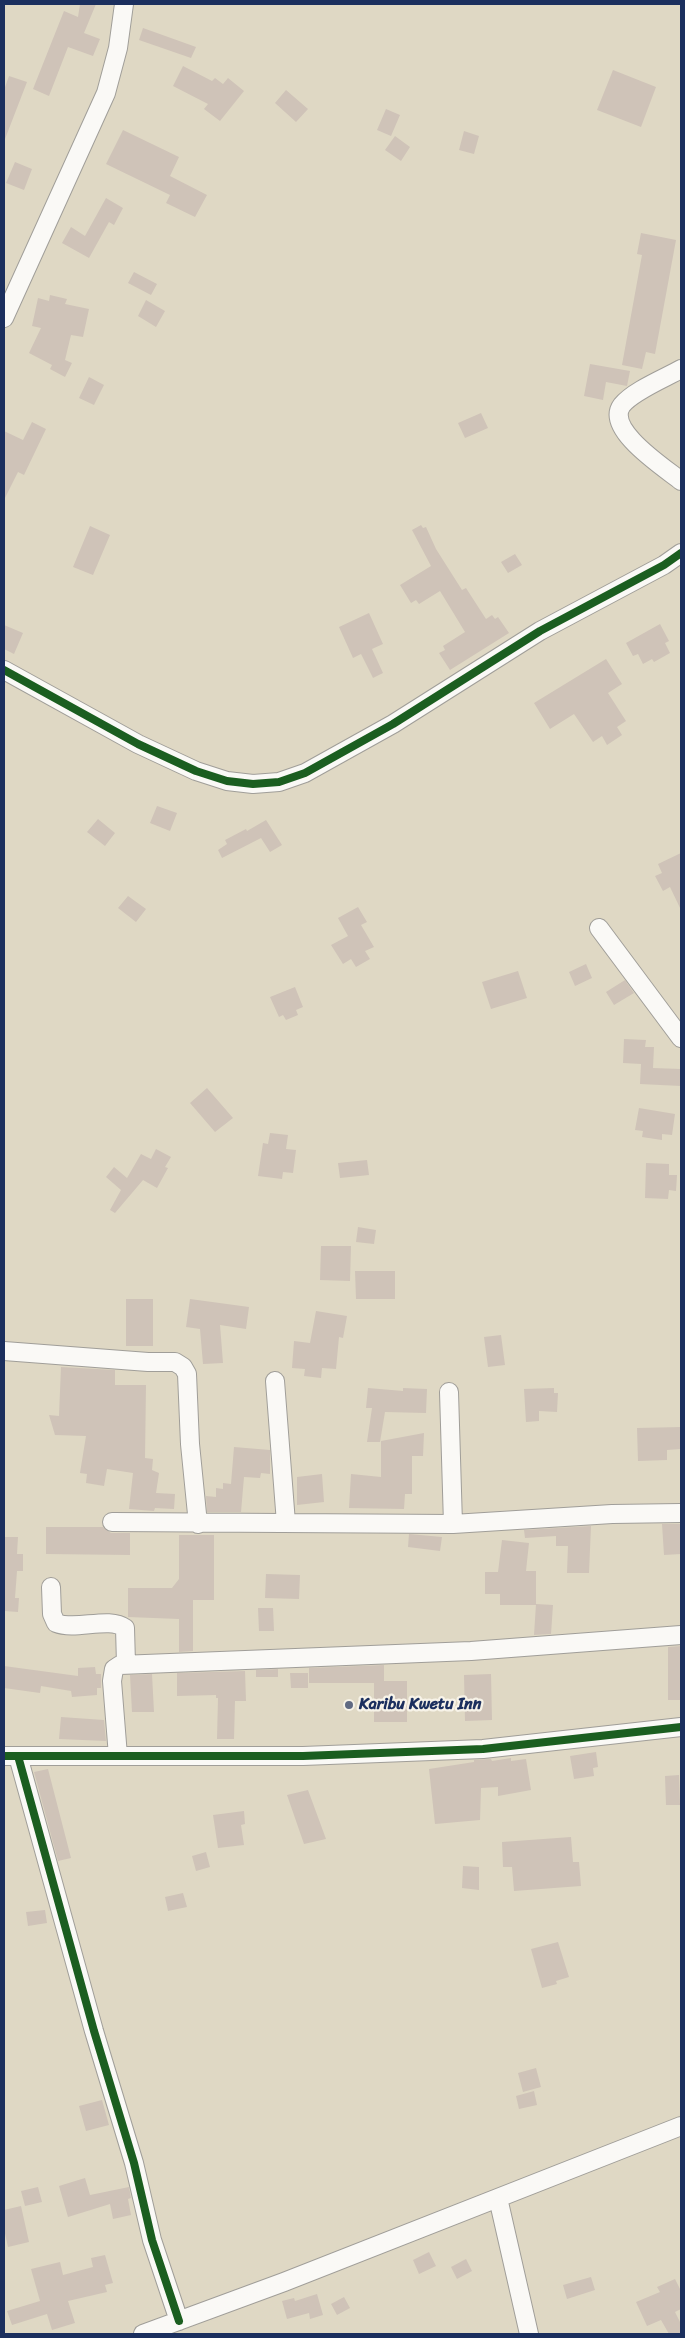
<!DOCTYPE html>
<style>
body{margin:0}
#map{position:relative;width:685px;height:2338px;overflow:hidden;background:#dfd8c4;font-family:Sriracha,sans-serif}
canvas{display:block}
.frame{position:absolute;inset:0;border:5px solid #1b2f5e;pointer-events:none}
</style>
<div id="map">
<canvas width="685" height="2338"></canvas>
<div class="frame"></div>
</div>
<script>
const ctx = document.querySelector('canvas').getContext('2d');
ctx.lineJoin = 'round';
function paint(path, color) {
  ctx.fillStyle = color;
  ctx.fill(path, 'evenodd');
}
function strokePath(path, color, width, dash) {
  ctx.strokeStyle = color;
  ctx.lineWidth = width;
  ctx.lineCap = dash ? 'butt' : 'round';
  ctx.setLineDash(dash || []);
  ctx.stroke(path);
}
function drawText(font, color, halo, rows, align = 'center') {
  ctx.font = font + ' Sriracha,sans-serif';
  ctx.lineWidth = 4.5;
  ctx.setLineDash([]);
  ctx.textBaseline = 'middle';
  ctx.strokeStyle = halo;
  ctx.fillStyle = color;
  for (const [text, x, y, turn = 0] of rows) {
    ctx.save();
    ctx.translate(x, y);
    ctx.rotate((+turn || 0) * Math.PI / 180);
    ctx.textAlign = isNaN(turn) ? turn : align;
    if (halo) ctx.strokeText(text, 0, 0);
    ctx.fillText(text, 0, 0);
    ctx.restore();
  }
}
paint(new Path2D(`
 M80 4H96L84 33 100 39 93 56 68 47 49 96 33 89 64 11 78 17Z
 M143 28 196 47 191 58 139 40Z
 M183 66 212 81 215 78 223 84 228 78 244 91 220 121 204 109 208 104 173 86Z
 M613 70 656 87 641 127 597 110Z
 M9 76 27 82 5 139 4 90Z
 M286 90 308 109 296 122 275 103Z
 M386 109 400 115 391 136 377 130Z
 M123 130 179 157 170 176 207 195 195 217 166 203 170 195 106 164Z
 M464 131 479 136 474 154 459 150Z
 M395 136 410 147 401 161 385 150Z
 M15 162 32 169 24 190 6 183Z
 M106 198 123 208 114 225 109 222 89 258 62 243 71 227 85 236Z
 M641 233 676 240 655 354 646 352 642 369 622 365 642 255 637 254Z
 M134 272 157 284 151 295 128 283Z
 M50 295 67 299 65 304 89 309 83 337 71 335 65 360 72 363 65 377 50 369 52 365 29 353 41 328 32 326 38 298 49 301Z
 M146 300 165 311 156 327 138 316Z
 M590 364 630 371 627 386 606 382 603 400 584 396Z
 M89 377 104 385 94 405 79 398Z
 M481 413 488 428 465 438 458 423Z
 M32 422 46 429 24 475 18 472 4 500V431L23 440Z
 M421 525 423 528 426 527 436 549 462 590 466 588 486 619 492 615 495 619 498 617 509 633 450 670 439 653 445 650 443 646 465 632 440 591 419 604 416 600 411 603 400 585 431 566 412 530Z
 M90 526 110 535 93 575 73 567Z
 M515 554 522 565 508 573 501 562Z
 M369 613 383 644 372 649 383 673 373 678 361 654 353 658 339 627Z
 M660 624 669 641 665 643 670 653 654 662 652 659 643 664 638 654 633 656 626 643Z
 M4 625 23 633 14 654 4 649Z
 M606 659 622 684 608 693 626 721 617 727 622 735 607 745 602 736 593 742 574 714 550 729 534 703Z
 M157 806 177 813 170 831 150 823Z
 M98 819 115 833 105 846 87 832Z
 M266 820 282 845 270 852 261 838 222 858 218 850 227 844 225 840 246 829 247 831Z
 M681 853V910L670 887 663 891 655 876 662 873 658 864Z
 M128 896 146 909 136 922 118 908Z
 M358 907 367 922 361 925 374 947 365 951 370 959 356 967 351 959 343 964 331 945 348 936 338 918Z
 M586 964 592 978 575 986 569 972Z
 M518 971 527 998 491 1009 482 982Z
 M625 980 634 993 614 1005 606 992Z
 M295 987 303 1007 296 1010 298 1015 286 1020 283 1015 279 1017 270 997Z
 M624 1039 646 1040 645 1047H654L653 1068 681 1069V1086L640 1084 641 1064 623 1063Z
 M207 1088 233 1118 215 1132 190 1103Z
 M639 1108 675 1114 672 1135 662 1134V1140L642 1137 643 1131 635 1130Z
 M270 1133 288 1135 286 1149 296 1150 293 1173 283 1172 282 1179 258 1176 263 1143 268 1144Z
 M156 1149 171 1157 165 1167 168 1168 157 1188 143 1180 115 1213 110 1210 121 1190 106 1177 114 1167 127 1178 141 1154 151 1159Z
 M367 1160 369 1175 340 1178 338 1163Z
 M646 1163 669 1164V1175H677L676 1191 669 1190 668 1199 645 1198Z
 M358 1227 376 1230 374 1244 356 1242Z
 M321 1246H351L350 1281 320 1280Z
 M355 1271H395V1299H356Z
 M126 1299H153V1346H126Z
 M190 1299 249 1307 246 1329 220 1325 223 1363 203 1364 200 1329 186 1327Z
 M316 1311 347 1316 343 1338 339 1337 336 1369 322 1368 321 1378 304 1376 305 1369 292 1368 294 1341 310 1343Z
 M501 1335 505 1365 488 1367 484 1337Z
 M61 1367 115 1370V1385H146L145 1458 153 1459 152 1470 159 1473 156 1493 175 1494 174 1509 155 1508 154 1511 129 1509 133 1473 107 1469 104 1486 86 1483 87 1474 80 1473 86 1436 55 1435 49 1415 59 1416Z
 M368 1388 403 1391V1388L427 1389 426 1413 385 1412 380 1442H367L372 1408H366Z
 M554 1388V1393H558L557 1412 539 1411V1421L526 1422 524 1389Z
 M681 1427V1449L667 1450V1460L638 1461 637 1428Z
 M424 1433 423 1456H412V1494H405L404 1509 349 1508 351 1474 381 1477V1441Z
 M234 1447 270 1450V1474L261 1473 260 1478 244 1477 241 1512H207L206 1496 216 1497V1488L223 1489V1483L231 1484Z
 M322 1474 324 1502 297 1505V1477Z
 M662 1524H681V1554L664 1555Z
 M591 1526 589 1573H567L568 1546H556V1536L525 1538 524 1530Z
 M46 1527H103L111 1533H130V1555L46 1554Z
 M409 1534 442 1537 440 1551 408 1547Z
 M179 1535H214V1600H193V1651L179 1652V1619L128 1617V1588H172L179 1579Z
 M4 1537H18L17 1554H23V1571H17L15 1598H19L18 1612 4 1611Z
 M502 1540 529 1543 526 1571H536V1605H500V1594H485V1572H498Z
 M266 1574 300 1575 299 1599 265 1598Z
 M536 1604 553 1605 551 1634 534 1635Z
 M258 1608H273L274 1631H259Z
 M681 1646V1700H668V1647Z
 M384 1665V1681H407V1722H374V1683H309V1668Z
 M4 1666 78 1676V1668L95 1667 96 1674H101V1688H97V1695L72 1697 71 1691 41 1686 40 1693 4 1688Z
 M278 1669V1677H256V1670Z
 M245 1671 246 1701H235L234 1739H217L218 1698H216V1695L177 1696V1673Z
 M290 1673H308V1688H291Z
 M152 1674 154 1712H132L130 1675Z
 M491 1674 492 1720 465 1721 464 1675Z
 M61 1717 104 1720 106 1741 59 1739Z
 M596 1752 598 1767 593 1768 594 1776 574 1779 570 1756Z
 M511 1758V1761L526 1759 531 1790 498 1796V1787L481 1788 480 1820 435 1824 429 1769 474 1762V1760L491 1759 492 1761Z
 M48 1769 71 1858 58 1861 34 1772Z
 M679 1775 680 1805H666L665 1776Z
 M308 1790 326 1839 304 1844 287 1795Z
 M244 1811 245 1824 241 1825 244 1845 218 1848 213 1815Z
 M571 1837 573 1862H579L581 1886 514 1891 512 1867H503L502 1842Z
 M206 1852 210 1867 196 1871 192 1856Z
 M463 1866 479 1867V1890L462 1888Z
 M183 1893 187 1907 168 1911 165 1897Z
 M45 1910 47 1923 28 1926 26 1912Z
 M558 1942 569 1977 556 1981 557 1984 542 1988 531 1949Z
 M536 2068 541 2087 523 2092 518 2073Z
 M534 2091 537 2105 519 2109 516 2096Z
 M102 2100 109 2125 86 2131 79 2106Z
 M85 2178 90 2195 129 2187 131 2198 128 2199 131 2215 113 2219 110 2204 68 2217 59 2186Z
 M38 2187 42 2202 25 2206 21 2191Z
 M21 2206 29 2242 8 2247 4 2229V2210Z
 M429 2252 436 2266 419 2274 413 2260Z
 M105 2255 113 2283 105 2285 107 2292 68 2301 75 2323 52 2330 47 2314 12 2325 7 2311 40 2301 31 2269 60 2262 63 2275 93 2267 91 2258Z
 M466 2259 472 2271 457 2279 451 2267Z
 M591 2277 595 2290 567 2299 563 2285Z
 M675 2279 681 2291V2309L675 2312 681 2324V2334H669L661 2320 647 2326 636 2302 660 2292 657 2287Z
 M317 2294 323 2315 310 2319 309 2313 287 2319 282 2301 294 2298 295 2301Z
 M344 2297 350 2308 337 2315 331 2304Z`), '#cfc3b8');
const minor = new Path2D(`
 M4 318 106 93 118 48 124 4
 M681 369C665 378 633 391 622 405 604 429 665 468 681 481
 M4 670 138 744 196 771 227 781 253 784 279 782 305 773 393 724 540 631 664 565 681 553
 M599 928 681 1038
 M4 1351 148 1362H175L183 1367 187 1374 190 1444 198 1524
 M275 1381 286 1523
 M449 1392 453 1524
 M112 1522 453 1524 612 1514 681 1513
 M51 1587 52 1614 56 1623C76 1631 109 1616 125 1628L126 1664
 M4 1756H303L483 1749 681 1727
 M18 1756 94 2031 134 2163 152 2240 179 2321
 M118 1756 112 1681 114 1669 120 1665 471 1651 681 1635
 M498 2198 529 2334
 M143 2334 284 2282 681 2126`);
strokePath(minor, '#a09e99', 20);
strokePath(minor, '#faf9f6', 18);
strokePath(new Path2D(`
 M4 670 138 744 196 771 227 781 253 784 279 782 305 773 393 724 540 631 664 565 681 553
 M4 1756H303L483 1749 681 1727
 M18 1756 94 2031 134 2163 152 2240 179 2321`), '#1b5e20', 8);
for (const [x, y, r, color] of [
 [349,1705,5,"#606a82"]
]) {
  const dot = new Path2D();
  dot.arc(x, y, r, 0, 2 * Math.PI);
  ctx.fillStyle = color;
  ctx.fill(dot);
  strokePath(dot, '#f7f3e8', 2);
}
drawText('bold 16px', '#1b2f5e', '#f7f3e8', [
 ["Karibu Kwetu Inn",359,1705]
], 'left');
</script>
